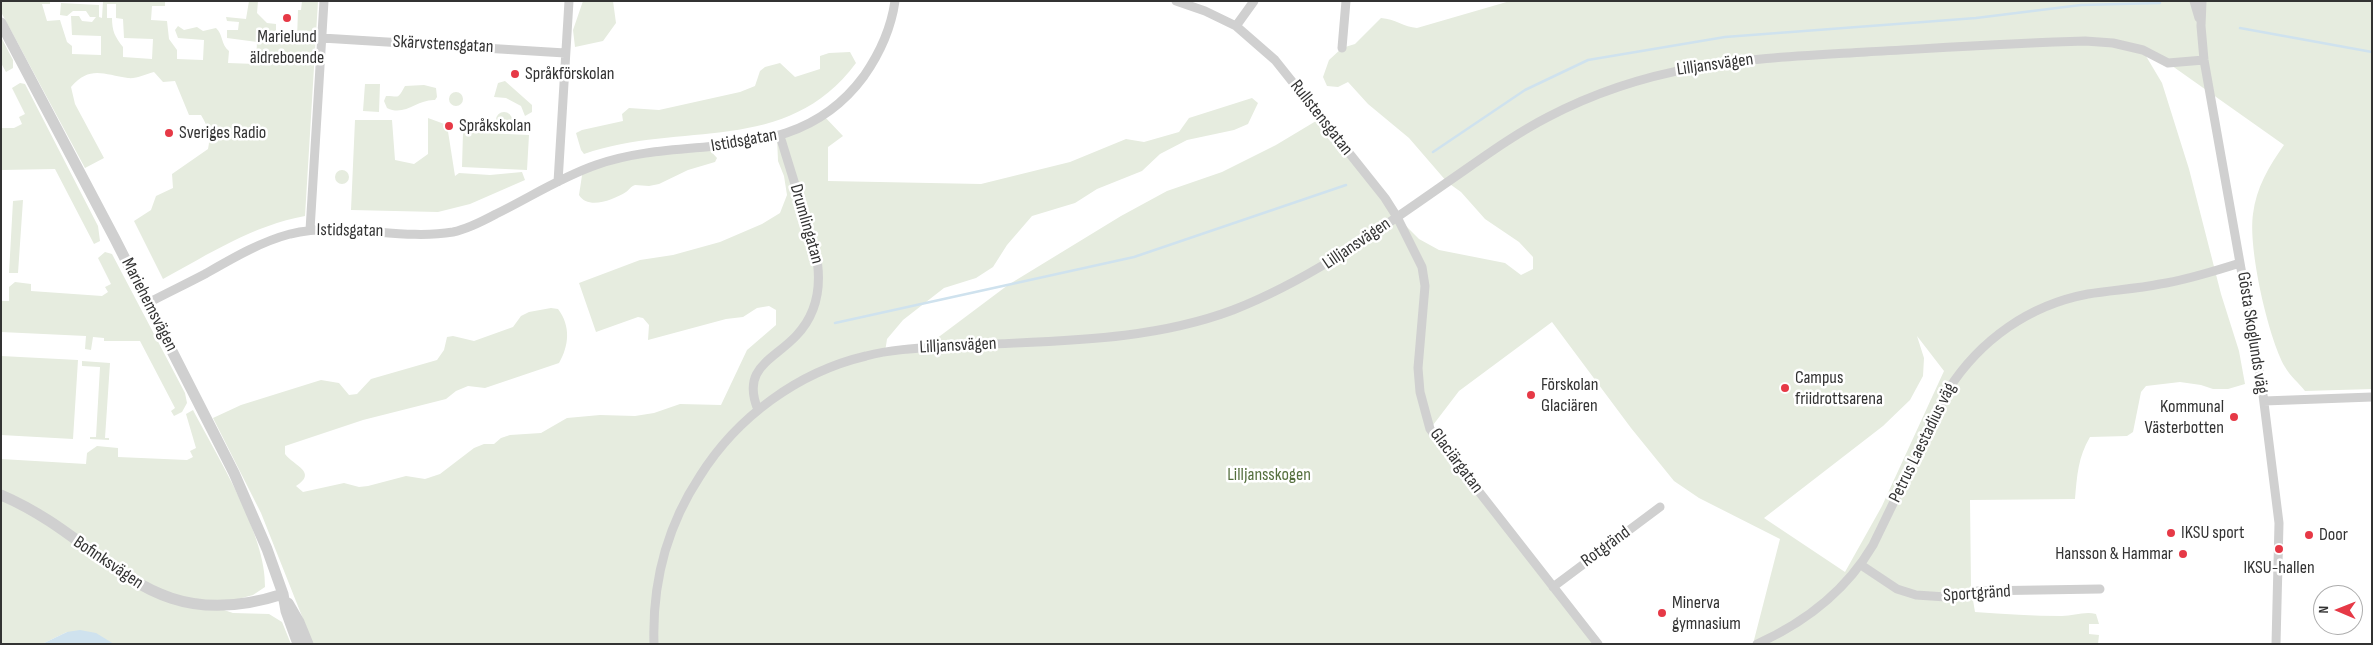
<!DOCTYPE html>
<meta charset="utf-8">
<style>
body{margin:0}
#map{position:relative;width:2373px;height:645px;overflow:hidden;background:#fff;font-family:"Sofia Sans Condensed",sans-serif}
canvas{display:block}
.frame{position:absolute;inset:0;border:2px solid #333;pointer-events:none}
.north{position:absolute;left:2313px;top:585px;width:50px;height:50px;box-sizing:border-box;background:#fff;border:1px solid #adadad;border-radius:50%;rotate:271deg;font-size:14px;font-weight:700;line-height:20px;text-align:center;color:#333}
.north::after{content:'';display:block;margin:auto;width:18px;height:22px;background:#e63946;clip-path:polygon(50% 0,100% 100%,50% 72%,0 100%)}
</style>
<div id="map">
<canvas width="2373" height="645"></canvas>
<div class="frame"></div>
<div class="north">N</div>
</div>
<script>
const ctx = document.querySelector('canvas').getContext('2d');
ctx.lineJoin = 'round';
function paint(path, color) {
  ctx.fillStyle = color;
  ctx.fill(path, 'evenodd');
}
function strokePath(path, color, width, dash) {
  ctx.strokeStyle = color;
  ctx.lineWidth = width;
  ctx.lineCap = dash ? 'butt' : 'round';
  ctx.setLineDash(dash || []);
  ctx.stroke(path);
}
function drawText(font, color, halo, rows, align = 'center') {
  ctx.font = font + ' "Sofia Sans Condensed",sans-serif';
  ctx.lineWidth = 5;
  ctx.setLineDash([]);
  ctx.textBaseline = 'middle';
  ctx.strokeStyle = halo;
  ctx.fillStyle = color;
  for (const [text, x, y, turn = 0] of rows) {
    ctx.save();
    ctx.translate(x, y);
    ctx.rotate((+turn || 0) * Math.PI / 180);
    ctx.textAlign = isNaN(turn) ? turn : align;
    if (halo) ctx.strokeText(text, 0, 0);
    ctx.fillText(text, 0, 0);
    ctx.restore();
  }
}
paint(new Path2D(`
 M1 1H50V4H42L47 21 60 20 67 42 72 46V54L101 55V36L72 35 71 16H79L82 21 92 22 96 17H90L86 11H73L67 16 60 15 61 3 99 5V17L102 18 103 1H165V6H152L151 20 167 21 169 39 177 50V59L203 60 204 40 178 38 175 30 178 26 184 30 197 27 203 31 216 28C223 34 221 45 229 51L228 63 256 64 257 42 227 38V30H238L239 22 227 21 226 17 246 19 249 1H258L257 13 267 23 276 24V34L289 35V38L297 39 298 10H301L302 1H318L305 216C254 225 209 254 163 279L134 221 151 210 156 196 173 188 172 174 208 149C211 137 208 126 201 115H189L175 81 163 82 154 72C146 74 136 79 128 78 104 75 90 65 71 87L75 104 104 158 85 168 1 12ZM107 4H116V18L123 19 124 38 153 39 152 59 123 57V47C115 37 112 31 112 18H107Z
 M583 1H613L616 23 603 41 575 47 573 30Z
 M1510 1H2372V389L2305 391C2299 383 2290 376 2285 367 2268 337 2248 248 2253 214 2256 188 2269 166 2284 145L2168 63 2143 51 2162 83 2189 169 2221 294 2239 351 2245 384 2228 389H2213L2201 385 2180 382 2146 386 2141 392 2133 432 2127 436 2090 437C2078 457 2077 476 2075 499L1970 500 1971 588 1975 612C2004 614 2033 616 2062 616 2073 616 2085 611 2096 614L2099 624H2089V634L2099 635 2098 644H1753L1780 539 1699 498 1674 481 1631 428 1552 322 1459 391 1430 429 1598 644H313L261 513 213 418 241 405 321 380 339 383 349 395 357 394 371 379 437 360 444 350 447 337 453 336 474 341 513 327 521 316 529 312 551 308 558 309C571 326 569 346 559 363L485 388 468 386 456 391 446 399 363 420 285 446V454C294 466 318 472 296 486L303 492 344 483 359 487 368 486 406 476 425 479 440 474 474 448 484 444H494L501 438 510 435 541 433 567 418 600 415 635 416 654 413 680 404 721 405 747 350 776 325V310L769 306 757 308 743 317 726 319 648 340 649 325 643 318 638 317 596 332 579 283 640 260 673 255 720 242 762 224 780 213 787 195 784 176 778 161 777 137 823 115 843 136 828 147V181L981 184 1070 162 1126 139 1144 142 1179 132 1189 118 1252 98 1258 103 1248 124 1234 130 1187 140 1160 154 1142 171 1097 189 1075 203 1032 216 1007 245 993 267 976 278 944 288 903 320 887 339 885 352 924 348 1008 285 1121 216 1167 191 1222 172 1276 145 1321 118 1397 217 1419 239 1439 250 1505 263 1521 275 1533 269V257L1519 242 1485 219 1461 192 1447 182 1409 138 1368 104 1348 82 1338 87 1327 86 1323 77 1329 60 1342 48 1355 44 1381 18C1395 19 1404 27 1417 28ZM1917 336 1944 371 1882 506 1845 572 1764 518 1883 426 1910 400 1923 376 1924 358Z
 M1 37 13 60V68L6 72 1 63Z
 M850 52 856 63C786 157 681 120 584 154L581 150 576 133 582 130 623 121 622 114 629 108 659 110 740 92 755 86 760 71 765 67 780 63 795 77 820 69V56L829 53Z
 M505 81 532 105V112L525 116 521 106 506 98 494 97 498 83Z
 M20 83 25 84 98 226 100 241 94 244 55 169 1 170V128H14L22 124 19 117 25 114 12 88Z
 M365 84H380L379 112 363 111Z
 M424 85 436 88 437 97 435 100C417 99 405 117 387 108L384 101 386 96C400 96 397 100 405 86Z
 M449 99a7 7 0 1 1 14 0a7 7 0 1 1-14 0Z
 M496 120a8 8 0 1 1 16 0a8 8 0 1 1-16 0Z
 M428 118 447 125 455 176 459 173 490 175 522 172 525 180 470 204 438 212 351 210 355 120H392L395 160 414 164 428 154Z
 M463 132 529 135 527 170 462 167Z
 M707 147 717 158 715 162 688 170 659 184 649 186 635 185C630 187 630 189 626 192 613 200 588 210 579 195L583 169 596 164Z
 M335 177a7 7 0 1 1 14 0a7 7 0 1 1-14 0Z
 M23 200 18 273H9L13 201Z
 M105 252 112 254 185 393 187 403 182 412 174 416 171 411 175 408 140 341H104V338L93 337 91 350 85 349 86 336 1 332V301H9V287L15 282 31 284V291L102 296 108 292 105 287 111 284 98 258Z
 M1 356 78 360 73 439 1 435Z
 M82 361 110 363 105 438H109V440L90 439V437H96L100 367 82 366Z
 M193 410C217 456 267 536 265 587L253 595 212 606 233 613 269 614 282 622 291 644H114L67 632 42 644H1V459L86 464 87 453 97 446 118 448V457L187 460 193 457 190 451 196 448 186 414Z`), '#e6ecdf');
paint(new Path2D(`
 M80 630 96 633 114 644H42L67 632Z`), '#cfe2ee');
strokePath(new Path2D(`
 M2240 28 2372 52
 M1433 152 1525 90 1588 60 1725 37 1976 18 2081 5 2160 3
 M835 323 1134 257 1346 185`), '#cfe2ee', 2.5);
strokePath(new Path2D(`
 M1176 1 1205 11 1236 26 1275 60 1385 198 1397 217 1422 267 1425 286 1418 368 1420 392 1430 429 1598 644
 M2194 1 2199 18
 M2202 1 2201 26 2204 60 2262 387 2279 523 2276 644
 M1236 26 1254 1
 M322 38 565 53
 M1342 48 1346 1
 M558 182 569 1
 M310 230 324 1
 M148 303C167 293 186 284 205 274 233 258 260 242 290 234 344 221 399 241 453 232 468 229 483 221 496 214 529 198 561 177 596 165 689 132 795 170 864 76 880 53 891 29 895 1
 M2264 401 2372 397
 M758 410C741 368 772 361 796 336 819 312 822 280 815 249L780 136
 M1861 565 1897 589 1916 595 1946 597 1978 591 2100 589
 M1553 587 1660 507
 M654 644C652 584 667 526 700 476 737 417 798 372 866 356 896 348 928 348 958 346 1051 340 1145 343 1233 310 1312 279 1380 229 1449 181 1481 159 1513 135 1548 117 1655 61 1750 59 1866 52 1939 48 2012 43 2085 41L2113 43 2143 50 2168 63 2204 60
 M1757 644C1806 622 1846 591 1873 545L1948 390C1980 340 2029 305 2088 294 2112 290 2136 289 2160 284 2187 280 2214 271 2240 263`), '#d0d0d0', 9);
strokePath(new Path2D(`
 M1 23 115 239 234 473 267 549 283 594 286 611 298 644
 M1 495C109 541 145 639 283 594
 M288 603 299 622 308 644`), '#d0d0d0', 11);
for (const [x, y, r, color] of [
 [287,18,5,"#e63946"],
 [515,74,5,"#e63946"],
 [449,126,5,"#e63946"],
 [169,133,5,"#e63946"],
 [1785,388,5,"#e63946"],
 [1531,395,5,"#e63946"],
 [2234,417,5,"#e63946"],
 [2171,533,5,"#e63946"],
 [2309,535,5,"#e63946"],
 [2279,549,5,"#e63946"],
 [2183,554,5,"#e63946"],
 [1662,613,5,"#e63946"]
]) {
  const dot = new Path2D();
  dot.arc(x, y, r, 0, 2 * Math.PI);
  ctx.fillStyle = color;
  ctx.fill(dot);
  strokePath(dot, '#fff', 2);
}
drawText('18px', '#333', '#fff', [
 ["Marielund",287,37,"center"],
 ["äldreboende",287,58,"center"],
 ["Språkförskolan",525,74],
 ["Språkskolan",459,126],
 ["Sveriges Radio",179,133],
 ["Campus",1795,378],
 ["friidrottsarena",1795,399],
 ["Förskolan",1541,385],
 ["Glaciären",1541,406],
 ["Kommunal",2224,407,"right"],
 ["Västerbotten",2224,428,"right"],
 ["IKSU sport",2181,533],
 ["Door",2319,535],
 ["Hansson & Hammar",2173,554,"right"],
 ["IKSU-hallen",2279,568,"center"],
 ["Minerva",1672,603],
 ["gymnasium",1672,624]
], 'left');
drawText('18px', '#333', '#fff', [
 ["Skärvstensgatan",443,45,3],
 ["Lilljansvägen",1715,65,-8],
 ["Rullstensgatan",1321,118,52],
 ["Istidsgatan",744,141,-10],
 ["Drumlingatan",806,224,74],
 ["Istidsgatan",350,231,1],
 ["Lilljansvägen",1357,244,-34],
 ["Mariehemsvägen",149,305,63],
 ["Gösta Skoglunds väg",2252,333,81],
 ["Lilljansvägen",958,346,-3],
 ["Petrus Laestadius väg",1923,443,-64],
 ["Glaciärgatan",1456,461,53],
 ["Rotgränd",1606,547,-36],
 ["Bofinksvägen",108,563,34],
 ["Sportgränd",1977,594,-4]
]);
drawText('18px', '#56703f', '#fff', [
 ["Lilljansskogen",1269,475]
]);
</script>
